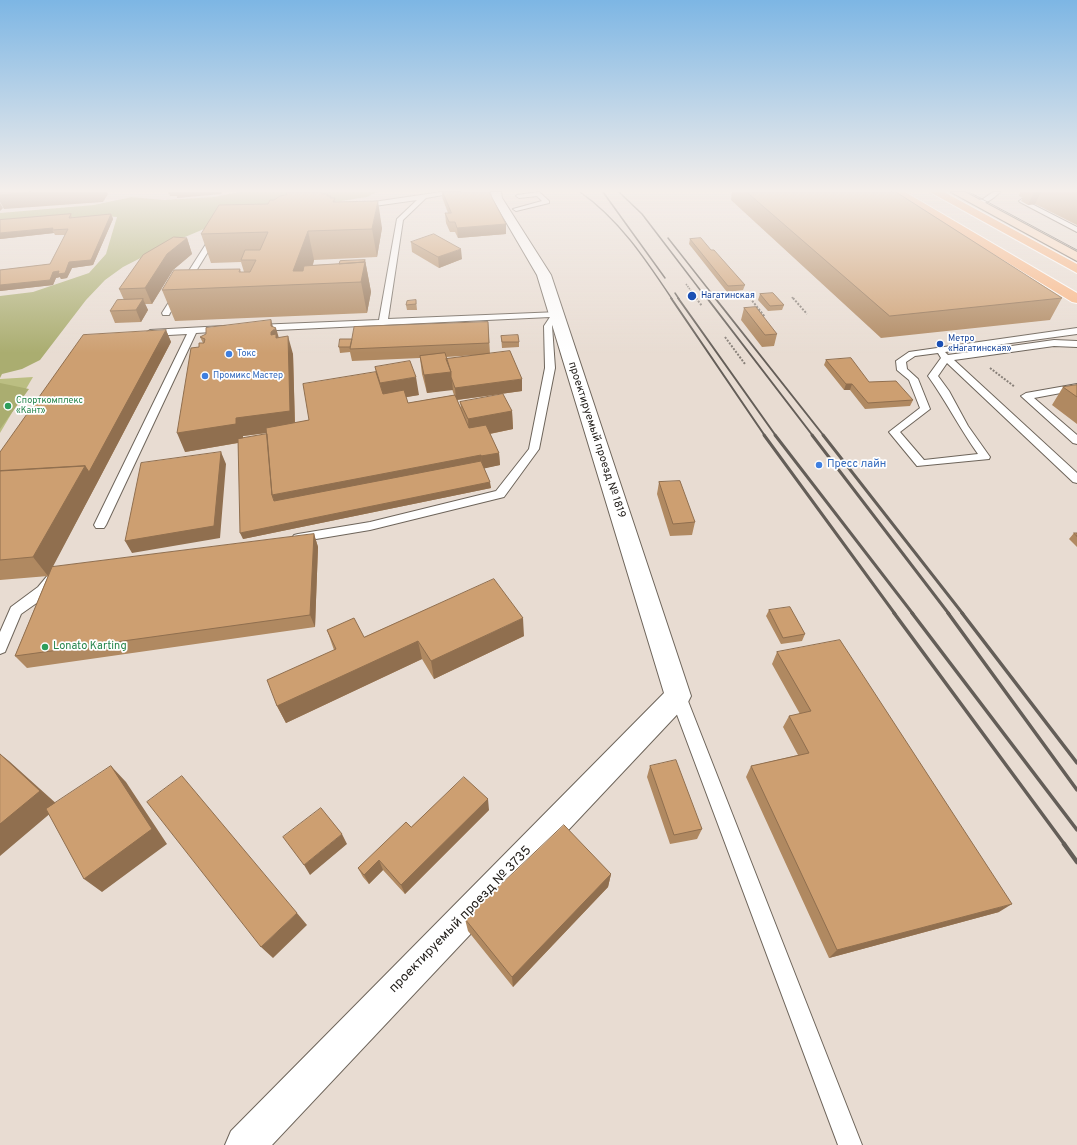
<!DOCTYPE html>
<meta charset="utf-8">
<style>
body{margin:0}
canvas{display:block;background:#e8dcd2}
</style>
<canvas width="1077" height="1145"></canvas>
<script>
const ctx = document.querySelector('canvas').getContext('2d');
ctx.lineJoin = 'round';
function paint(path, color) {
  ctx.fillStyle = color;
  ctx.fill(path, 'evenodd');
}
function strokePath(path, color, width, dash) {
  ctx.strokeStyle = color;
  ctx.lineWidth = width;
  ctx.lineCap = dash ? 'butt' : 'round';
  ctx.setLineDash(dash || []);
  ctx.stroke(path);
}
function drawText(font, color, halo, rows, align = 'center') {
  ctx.font = font + ' Overpass,sans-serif';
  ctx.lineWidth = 3.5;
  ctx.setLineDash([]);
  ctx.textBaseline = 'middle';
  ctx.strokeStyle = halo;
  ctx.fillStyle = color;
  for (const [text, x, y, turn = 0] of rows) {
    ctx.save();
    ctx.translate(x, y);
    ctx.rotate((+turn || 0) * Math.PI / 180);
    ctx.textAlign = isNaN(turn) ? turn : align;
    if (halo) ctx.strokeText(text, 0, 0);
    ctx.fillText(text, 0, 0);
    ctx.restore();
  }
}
paint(new Path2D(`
 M33 377 0 433V379Z`), '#bbbe82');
paint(new Path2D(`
 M240 192H377L367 197 250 215 223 221 166 245 123 267 105 280 86 300 40 360 22 369 2 374 0 378V296L33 292 89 273 106 254 117 217 105 216 0 221V213L94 205 132 197 164 200 214 197Z
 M0 383 29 389 0 429Z`), '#aaad70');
const lane = new Path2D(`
 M441 192H460L426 198 403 220 388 319 559 312 560 314 552 326 555 368 539 449 504 497 370 530 298 542 294 541 292 538 294 535 298 534 370 522 496 491 529 449 545 368 544 326 550 317 256 331 252 328 256 325 379 320 397 219 417 200 360 208 357 206 360 204Z
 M539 192 549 201V203L516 211 513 209 542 201 537 196 519 198 516 196 517 195Z
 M993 192H1000C993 199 980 209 971 202L983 199Z
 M1022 199 1077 227V232L1020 202 1019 201Z
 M213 233 219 234 170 313 169 315H163L162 313Z
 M224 326 227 327V331L196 333 106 525 104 528H96L94 525 187 334 150 336 146 333 150 330Z
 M1077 328V334L945 352 948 355 1054 340 1077 341V347L1054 346 954 360 1077 473V483L1073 482 947 363 938 376 949 391 968 426 990 457 989 459 917 466 889 432 920 408 909 380 897 370 896 361 909 352ZM938 353 941 358 928 376C946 401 960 429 978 454L924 460 900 432 930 409 918 379 907 369 906 362 915 356Z
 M1077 384V390L1034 398 1077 435V444L1073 443 1021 396 1026 393Z
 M53 573 58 575 60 578 48 595 21 614 5 652 0 654V632L11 607 38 587 48 575Z
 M678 690 683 691 686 696 862 1145H838L670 696 673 691Z`);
const street = new Path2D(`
 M491 192H501L502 198 551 275 691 696 687 704 272 1145H225L231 1131 664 693 537 275 492 198Z`);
const secondary = new Path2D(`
 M951 192H965L1077 252V261Z`);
const primary = new Path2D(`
 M892 192H905L1077 293V303L1072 302Z
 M930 192H944L1077 264V273Z`);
strokePath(lane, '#6e655b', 2);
strokePath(street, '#6e655b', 2);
strokePath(secondary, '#6e655b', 2);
strokePath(primary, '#fff', 2);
strokePath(new Path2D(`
 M686 284 697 299
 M750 297 751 299
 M792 297 793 299`), '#888079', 1.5, [1.5, 1]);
strokePath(new Path2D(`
 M696 298 702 306
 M750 298 765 317
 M793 298 807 314
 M725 337 745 364
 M990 368 1015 387`), '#888079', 2, [2, 1.5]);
paint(lane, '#fff');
paint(street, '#fff');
paint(secondary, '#fcdabf');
paint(primary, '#fab480');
strokePath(new Path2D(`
 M969 192 1077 250`), '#645e58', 1);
strokePath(new Path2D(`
 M580 192C619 219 646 260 672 299
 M603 192 665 278
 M619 192 642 214 707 299
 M668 238 716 299
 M675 293 679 299`), '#645e58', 1.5);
strokePath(new Path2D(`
 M671 298 765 436
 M678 298 776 436
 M707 298 813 436
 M715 298 824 436`), '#645e58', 2);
strokePath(new Path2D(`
 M764 435 895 614
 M775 435 913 614
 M812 435 949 614
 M823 435 963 614`), '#645e58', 3);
strokePath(new Path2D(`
 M894 613 1065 845
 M912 613 1077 830
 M948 613 1077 790
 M962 613 1077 763`), '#645e58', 3.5);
strokePath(new Path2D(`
 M1064 844 1077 862`), '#645e58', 4.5);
paint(new Path2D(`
 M442 192H489L506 224V234L458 238 455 232H450L446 223 445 213H448L442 197Z
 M732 192H896L1062 298 1050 320 881 338 731 200Z
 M1020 192H1077V225L1035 204 1028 205 1021 201 1023 198 1019 196Z
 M324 194 328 196H331L332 198H335V202L382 228 377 257 314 260 313 265 339 264 365 260 371 292 367 313 175 321 162 290 240 269 241 272H244L241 262 211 263 201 234 268 204Z
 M71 214 72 218 111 214 113 219 93 265 72 268 67 278 61 279 60 277 56 278 53 285 0 291V270L50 264 65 235H55L54 233 0 239V220Z
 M187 238 192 254 173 270 152 304H145L148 310 141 322 115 323 110 311 124 300 119 289Z
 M690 239 711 250 745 285 743 290 727 292 689 244Z
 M411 242 462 259 439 268 412 252Z
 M760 294 784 305 782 310 768 311 758 300Z
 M416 300 417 310H407L406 305Z
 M744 308 777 334 774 346 762 347 741 320Z
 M488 322 490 354 522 391 457 400 461 408 460 402 512 411 513 429 490 434 499 453 500 465 484 468 491 488 243 539 238 443 185 452 203 343 200 337 273 327 278 337 293 354 295 423 309 420 376 372 375 367 419 395 406 397 408 403 454 395 452 389 427 393 422 374 420 358 352 361 350 352 340 353 339 347 352 339ZM477 355 446 359V357ZM267 433V434L243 438V436Z
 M166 330 171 342 96 485 52 567 314 534 318 547 315 627 27 668 15 656 50 571 48 576 0 580V452Z
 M501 336 519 342V347L502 348Z
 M826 360 869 382 913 400 910 406 865 409 850 390H844L824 365Z
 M1077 385V424L1052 405 1063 387Z
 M659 482 695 522 692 535 670 536 657 494Z
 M1074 533H1077V547L1069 539Z
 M769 610 805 634 802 641 781 644 766 616Z
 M327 630 364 637 524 636 434 679 422 659 286 723 277 706 334 650Z
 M777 652 999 912 829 958 746 777 751 766 798 755 783 727 789 716 800 714 772 664Z
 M650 766 702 829 697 839 670 844 647 777Z
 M489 810 405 894 383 870 369 884 363 877 358 868 411 827Z
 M611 874 608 887 513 987 468 931 465 919Z`), '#b08961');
paint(new Path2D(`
 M31 192H107L108 194 103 202 4 209 0 202V195Z
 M168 192H222L221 194 177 198V196H170Z
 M1034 192H1041L1035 204 1028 205Z
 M378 201 382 228 377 257 372 229Z
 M0 203 3 208 0 211Z
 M111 214 113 219 93 265 72 268 67 278 61 279 60 277 56 278 53 285 0 291V285L53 272 69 262Z
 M506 224V234L458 238 457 228Z
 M53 228 52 230 54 233 0 239V233Z
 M308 231 314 260 307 284 293 271Z
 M187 238 192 254 173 270 152 304 145 288 167 254Z
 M461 249 462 259 439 268 438 257Z
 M365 260 371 292 367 313 361 282Z
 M143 299 148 310 141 322 136 310Z
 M271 320 274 330 276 328 281 345 271 335Z
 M166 330 171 342 96 485 48 576 33 557 85 466Z
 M288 336 293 354 295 429 243 436V442L185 452 177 433 236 418Z
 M451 372 453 390 427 393 424 375Z
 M416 377 419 395 384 401 380 383Z
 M522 379V391L456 400 455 388Z
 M846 384H852L850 390H844Z
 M512 411 513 429 469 438 468 419Z
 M221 452 226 464 220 538 132 553 125 541Z
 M499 453 500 465 482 469 481 456Z
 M481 455 482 467 277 507 272 495Z
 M490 482 491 488 243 539 240 533Z
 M314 534 318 547 315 627 310 615Z
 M523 618 524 636 434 679 431 661Z
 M418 641 422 659 286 723 277 706Z
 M0 754 9 761 59 806 0 856Z
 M111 766 126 782 167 844 102 892 84 879Z
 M488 799 489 810 405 894 401 885Z
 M342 834 347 844 310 875 304 865Z
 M379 860 383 870 369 884 364 875Z
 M611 874 608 887 513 987 512 977Z
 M1012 904 999 912 829 958 837 950Z
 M297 913 307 925 273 958 261 947Z`), '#906f4f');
const building = new Path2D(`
 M0 192H31L0 195Z
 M287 192H322V194H328L327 196H331L330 198H335L333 202 378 201 372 229 308 231 293 271H303L304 266 365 262 361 282 162 290 174 270 240 269 239 272H250L256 260H241L245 250H260L268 232 201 234 219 205 268 204 270 200H274L280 196 286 195Z
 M443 192H489L506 224 457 228 455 222H449L445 213H451Z
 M747 192H896L1062 298 890 316Z
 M71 214 69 218 111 214 91 260 69 262 65 273 58 274 59 271 53 272 50 280 0 285V270L50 264 68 229 52 230 53 228 0 233V220Z
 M434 234 461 249 438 257 411 242Z
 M174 237 187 238 167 254 145 288 119 289 143 255Z
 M701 238 711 250H714L745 285 728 286 690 239Z
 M365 260 364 262 339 264 340 261Z
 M773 293 784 305 770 306 760 294Z
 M143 299 136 310 110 311 117 300Z
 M416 300V304L406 305 407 301Z
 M756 307 777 334 765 335 744 308Z
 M271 320V326L276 328 271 332V335L276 334V338L288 336 290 411 236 418V424L177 433 191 348 199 347V343H204L205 339 200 337 206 334V328Z
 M488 322 489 343 350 349 354 327Z
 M166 330 89 472 85 466 0 471V452L83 335Z
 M518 335 519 342H502L501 336Z
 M340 339H352L350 347H339Z
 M510 351 522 379 455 388 451 377V372L446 359Z
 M445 353 451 372 424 375 420 356Z
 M851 358 869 382 896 381 913 400 868 403 852 384H846L826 360Z
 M410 361 416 377 380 383 375 367Z
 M376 372 383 394 404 390 408 403 455 395 469 428 486 425 499 453 481 456V455L272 495 266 428 309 420 303 384Z
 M1077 385V397L1063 387Z
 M503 394 512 411 468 419 460 402Z
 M267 434 272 495 274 501 481 461 490 482 240 533 238 439Z
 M221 452 214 526 125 541 141 463Z
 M85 466 33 557 0 560V471Z
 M680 481 695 522 673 524 659 482Z
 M1074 533H1077V536Z
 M314 534 310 615 15 656 52 567Z
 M494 579 523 618 431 661 418 641 277 706 267 680 336 649 327 630 354 618 364 637Z
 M790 607 805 634 783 638 769 610Z
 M840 640 1012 904 837 950 751 766 809 753 789 716 811 711 777 652Z
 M0 754 40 791 0 824Z
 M676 760 702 829 674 835 650 766Z
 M111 766 152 829 84 879 46 809Z
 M182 776 297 913 261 947 147 802Z
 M464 777 488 799 401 885 379 860 364 875 358 868 406 822 411 827Z
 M321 808 342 834 304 865 283 837Z
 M564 825 611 874 512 977 465 919Z`);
paint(building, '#cd9f71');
strokePath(building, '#906f4f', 1);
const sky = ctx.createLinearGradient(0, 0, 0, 353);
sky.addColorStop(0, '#7db6e4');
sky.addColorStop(0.54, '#f5efeb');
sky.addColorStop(1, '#f5efeb00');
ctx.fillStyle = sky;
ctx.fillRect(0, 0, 1077, 353);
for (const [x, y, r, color] of [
 [692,296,5,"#1a4fb4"],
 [940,344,4,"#1a4fb4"],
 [229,354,4,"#3f7fe0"],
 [205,376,4,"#3f7fe0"],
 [8,406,4,"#2e9e5b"],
 [819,465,4,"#3f7fe0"],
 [45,647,4,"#2e9e5b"]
]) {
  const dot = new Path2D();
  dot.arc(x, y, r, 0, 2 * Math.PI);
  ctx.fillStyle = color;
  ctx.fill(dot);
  strokePath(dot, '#fff', 1.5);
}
drawText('9px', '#164399', '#fff', [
 ["Нагатинская",701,296],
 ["Метро",948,339],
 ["«Нагатинская»",948,349]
], 'left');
drawText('9px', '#366cbe', '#fff', [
 ["Токс",237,354],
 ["Промикс Мастер",213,376]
], 'left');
drawText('9px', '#27864d', '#fff', [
 ["Спорткомплекс",16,401],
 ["«Кант»",16,411]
], 'left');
drawText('11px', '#24201c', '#fff', [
 ["проектируемый проезд № 1819",596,440,72]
]);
drawText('11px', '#366cbe', '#fff', [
 ["Пресс лайн",827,465]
], 'left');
drawText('11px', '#27864d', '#fff', [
 ["Lonato Karting",53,647]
], 'left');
drawText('13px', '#24201c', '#fff', [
 ["проектируемый проезд № 3735",461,920,-46]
]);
</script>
